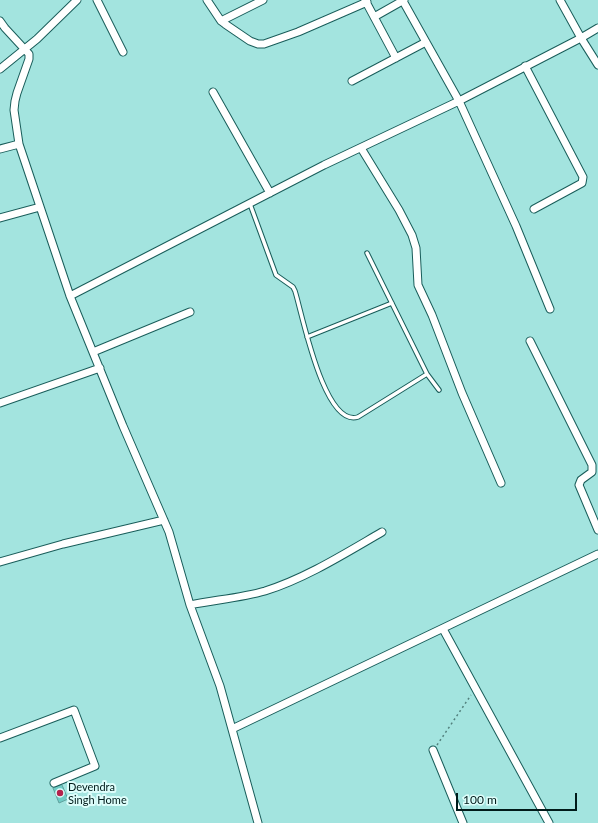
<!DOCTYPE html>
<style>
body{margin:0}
#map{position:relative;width:598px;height:823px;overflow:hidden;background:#a3e4df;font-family:Lato,sans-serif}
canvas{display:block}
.scale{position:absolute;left:456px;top:793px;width:121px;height:18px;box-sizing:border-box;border:2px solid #011b1a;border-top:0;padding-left:5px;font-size:12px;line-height:14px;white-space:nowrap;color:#011b1a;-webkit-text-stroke:3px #defefb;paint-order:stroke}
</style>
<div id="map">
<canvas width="598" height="823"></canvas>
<div class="scale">100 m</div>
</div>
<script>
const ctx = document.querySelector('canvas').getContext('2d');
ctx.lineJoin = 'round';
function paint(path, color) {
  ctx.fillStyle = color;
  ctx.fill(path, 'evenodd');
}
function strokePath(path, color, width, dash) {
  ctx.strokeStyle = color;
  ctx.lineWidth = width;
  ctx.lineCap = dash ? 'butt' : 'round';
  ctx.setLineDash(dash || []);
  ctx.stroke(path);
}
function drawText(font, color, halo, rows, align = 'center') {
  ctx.font = font + ' Lato,sans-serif';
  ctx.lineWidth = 4;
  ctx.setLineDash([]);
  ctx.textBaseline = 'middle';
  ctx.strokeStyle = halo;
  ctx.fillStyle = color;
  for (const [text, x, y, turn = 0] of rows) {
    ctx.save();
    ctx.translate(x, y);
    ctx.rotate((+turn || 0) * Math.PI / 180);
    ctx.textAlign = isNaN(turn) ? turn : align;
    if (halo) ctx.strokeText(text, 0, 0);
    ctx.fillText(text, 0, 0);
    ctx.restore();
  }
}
const building = new Path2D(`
 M62 785 68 799 59 803 53 788Z`);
paint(building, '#6fccc6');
strokePath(building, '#5f9f9b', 1);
const service = new Path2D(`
 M250 204 276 275 293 287 295 291C302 313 324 428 358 417L427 374
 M367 253 427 374 439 390
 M307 337 392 303`);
const minor = new Path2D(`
 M97 0 123 52
 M207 0 221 21 225 24 250 41 258 44H264L298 32 367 2
 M365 0 396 58
 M560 0 581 38 598 28
 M403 1 459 101 516 226 550 309
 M374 17 404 0
 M0 21 5 28 29 54V59L17 93 15 101 14 110 19 144 70 296 123 426 169 532 190 605 220 686 258 823
 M221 21 263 0
 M525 66 583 177 582 183 534 209
 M0 69 37 39 77 0
 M352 81 426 42
 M213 92 270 193
 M361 148 399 210 412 235 416 248 418 285 432 315 462 393 501 483
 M0 149 19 144
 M0 218 40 207
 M70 296 324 165 459 101 581 38 598 65
 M530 341 592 465V472L581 480 579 485 598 530
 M93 352 190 312
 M0 403 100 368
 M0 562 63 544 164 520
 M190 605C214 600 241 598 265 591 306 578 344 554 382 532
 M443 629 549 823
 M232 729 598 554
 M0 738 74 710 95 766 54 783
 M433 750 463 823`);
strokePath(service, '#195d5a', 5.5);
strokePath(minor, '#195d5a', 9);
strokePath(new Path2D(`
 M437 745 471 695`), '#52807d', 1.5, [2, 3]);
strokePath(service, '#fff', 3.5);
strokePath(minor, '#fff', 7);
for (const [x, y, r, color] of [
 [60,793,4,"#b3224c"]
]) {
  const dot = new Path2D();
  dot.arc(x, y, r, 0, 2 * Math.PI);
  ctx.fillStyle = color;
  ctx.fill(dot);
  strokePath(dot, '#defefb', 1.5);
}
drawText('11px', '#011b1a', '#defefb', [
 ["Devendra",68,787],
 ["Singh Home",68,800]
], 'left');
</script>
